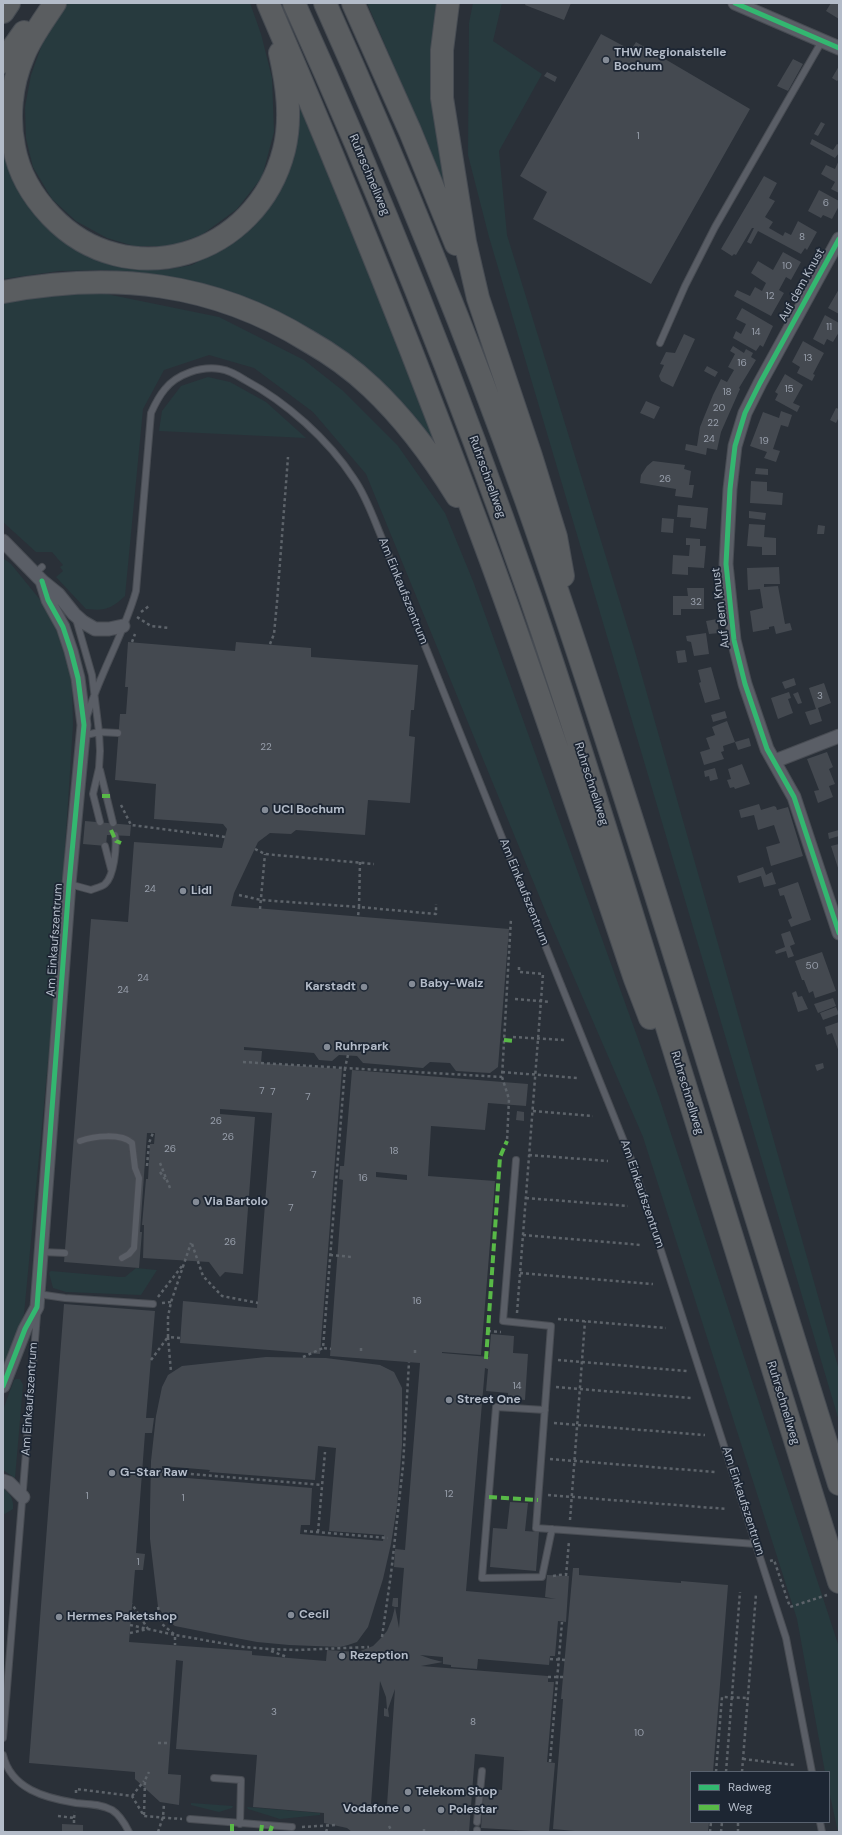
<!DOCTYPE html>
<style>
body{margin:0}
#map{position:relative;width:842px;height:1835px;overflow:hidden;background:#2a3038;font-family:"DM Sans",sans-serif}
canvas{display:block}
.frame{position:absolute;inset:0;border:4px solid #b4bcc9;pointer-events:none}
.legend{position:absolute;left:690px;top:1771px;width:140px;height:52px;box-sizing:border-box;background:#1d2633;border:1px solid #59626f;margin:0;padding:5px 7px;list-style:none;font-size:12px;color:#b4bcc9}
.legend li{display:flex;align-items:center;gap:8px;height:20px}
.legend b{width:20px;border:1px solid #59626f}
</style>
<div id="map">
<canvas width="842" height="1835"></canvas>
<div class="frame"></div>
<ul class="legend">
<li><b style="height:5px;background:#33b770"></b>Radweg</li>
<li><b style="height:5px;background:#58b947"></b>Weg</li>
</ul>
</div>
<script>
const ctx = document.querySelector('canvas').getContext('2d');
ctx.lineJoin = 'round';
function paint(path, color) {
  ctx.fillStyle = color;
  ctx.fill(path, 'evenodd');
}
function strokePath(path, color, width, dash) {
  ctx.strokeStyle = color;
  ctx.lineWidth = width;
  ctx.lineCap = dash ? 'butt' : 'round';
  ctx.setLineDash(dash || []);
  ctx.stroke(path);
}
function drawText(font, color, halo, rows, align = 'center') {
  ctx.font = font + ' "DM Sans",sans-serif';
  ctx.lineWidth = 3.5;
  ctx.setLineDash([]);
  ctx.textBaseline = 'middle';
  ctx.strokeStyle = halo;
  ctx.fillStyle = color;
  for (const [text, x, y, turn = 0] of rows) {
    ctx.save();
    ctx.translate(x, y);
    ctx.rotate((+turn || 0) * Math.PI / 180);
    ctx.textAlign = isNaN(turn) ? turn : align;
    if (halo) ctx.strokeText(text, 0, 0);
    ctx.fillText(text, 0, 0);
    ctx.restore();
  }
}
paint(new Path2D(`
 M63 3H250L261 34 272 78 274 132 262 177 237 209 203 234 171 246H134L107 238 76 221 52 199 33 167 26 138 25 107 31 75 44 39Z
 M367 3H442L449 195Z
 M473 3H502L493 41 542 74 499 151 507 235 634 648 839 1370V1421L489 237 468 155 469 23Z
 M298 103 392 328 439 453 379 386 185 280 143 273 103 270 59 271 3 279V130L38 217 64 241 94 257 127 266 164 270 192 265 244 235 267 211 282 187 289 169 297 134Z
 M77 288 219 317 304 360 342 390 398 446 445 513 473 581 659 1097 839 1647V1832H838L829 1791V1772H825L797 1619 643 1137 547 915 366 474 313 412 254 368 209 355 164 370 143 409 125 596C111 609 105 611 86 609L56 577 63 571 60 567 63 565 52 552H36L3 522V301Z
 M208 377 230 382 266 402 306 438 159 431 162 411 181 386Z
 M3 558 11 564 46 607 64 648 72 684 73 725 58 957 24 1314 3 1367Z
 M136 1268 157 1270 141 1295 66 1292 53 1288 49 1273 51 1271 120 1277H125Z
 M16 1379H20L23 1385 15 1478 3 1470V1410L14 1380Z
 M3 1488C10 1493 14 1500 13 1509L3 1515Z
 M191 1803 233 1806 232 1808 219 1812 191 1805Z
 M247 1807 320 1813V1815L280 1819 248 1809Z`), '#273a3e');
paint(new Path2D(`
 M526 3H571L564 20 525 5Z
 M831 3H839V19L826 11Z
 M601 34 631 50 636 42 750 109 651 284 533 219 547 192 520 176Z
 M793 59 803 64 788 91 777 86Z
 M839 66V79L837 81 832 78Z
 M547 72 557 77 555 82 544 76Z
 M821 122 825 124 818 136 814 134Z
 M812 139 833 150 837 144 839 145V153L835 158 810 144Z
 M839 160V193L831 189 835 182 821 174 826 165 835 169Z
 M764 176 777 183 769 198 775 201 765 217 773 222 769 228 783 236 785 232 791 235 798 221 817 232 807 250 805 248 801 254 758 231 751 244 747 242 754 228H752L736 255 734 254 732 256 721 249Z
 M819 190 839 201V206L832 219 823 215 821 218 808 211Z
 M783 252 801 262 791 280 786 277 779 290 784 293 771 316 734 296 737 290 750 296 755 287 762 291 766 283 751 273 758 261 773 270Z
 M839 289V314L828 308Z
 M742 308 773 326 763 347 760 345 756 351 733 338 736 331 741 334 746 324 736 319Z
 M825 315 839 323V332L833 342 827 339 824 345 813 339Z
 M684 334 695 339 673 387 661 381 659 376 664 365 660 364 666 352 675 353Z
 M803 341 824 353 813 374 815 375 812 381 797 373 800 367 792 362Z
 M733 346 744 353 746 349 753 353 751 357 756 360 739 388 740 389 721 432 717 450 707 448 706 455 685 450 686 444 697 446 700 427 713 395 721 379 727 382 734 370 728 367 735 354 730 351Z
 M707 366 718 372 715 377 704 371Z
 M785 374 803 385 793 403 800 406 797 412 775 400 778 394 775 392Z
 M646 401 660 407 654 419 640 413Z
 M836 408 839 409V417L836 423 830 420Z
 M781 411 792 415 788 427 781 425 773 449 780 451 776 462 764 458 767 452 750 446 763 412 779 418Z
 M653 461 685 465 684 469 691 471 689 485H694L692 498 675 496 676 489 640 483 641 475 647 466Z
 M756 468 768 469V475L755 474Z
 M751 481 767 482V491L783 493 782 505 750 503Z
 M678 505 708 508 706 529 690 527 691 518 677 517Z
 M749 511 766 513 765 520 749 518Z
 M662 518 674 519 673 533 661 532Z
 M749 524 765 525 764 537 776 538V555H762V547L747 546Z
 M818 525 825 526 824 534H817Z
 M686 538 700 539V546H706L704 568 688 567V575L672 574 673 555 689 556 690 545H686Z
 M779 567 780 584H764V587L778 586 785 624 790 623 792 630 776 634 774 626 769 627V629L753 632 750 611 763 608 760 589 748 590 747 568Z
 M687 588H704V609H681V615H673V596H688Z
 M717 619 719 633 709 634 706 621Z
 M706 633 709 654 694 656 691 642 687 641 686 636Z
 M128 642 235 651 236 642 311 648V657L418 665 414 710H411L409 736 415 737 410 803 368 800 365 835 296 830 291 834 270 833 258 842 234 893 231 906 509 929 498 1067 490 1073 456 1071 450 1063 430 1062 423 1068 363 1063 357 1056 339 1055 332 1061 319 1060 314 1053 244 1047V1050L262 1051 261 1063 342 1069 320 1354 180 1343 183 1301 257 1308 272 1113 220 1109V1114L255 1117 243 1274 225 1272 220 1277 209 1262 143 1258 144 1225H142L146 1179H148L150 1144H154L155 1133H147L140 1232H142L139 1268 64 1262 91 919 128 922 134 842 222 848 227 829 223 824 154 819 156 784 115 780 120 714H126L128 687H125Z
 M685 650 687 662 678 663 676 651Z
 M711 667 720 699 705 703 699 683 701 682 698 670Z
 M794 678 796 685 785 689 782 682Z
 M824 683 831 703 818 708 822 721 810 725 805 712 816 709 809 688Z
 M789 692 791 698 788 699 793 713 778 719 771 698Z
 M798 692 802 703 798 704 793 694Z
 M725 711 727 718 713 722 711 715Z
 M727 721 735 742 723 746 724 751 721 752 724 759 704 765 700 752 710 749 706 738 715 735 712 727Z
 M749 738 751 746 738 750 735 742Z
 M827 752 833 767 829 769 835 784 829 786 833 797 818 803 814 791 819 790 807 759Z
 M742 764 750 784 735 789 734 787 730 788 727 780 731 779 728 769Z
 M715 768 718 779 710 781 709 776 705 777 704 771Z
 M759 804 761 810 774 806 776 807 777 810 788 807 803 856 771 866 766 847 780 843 774 825 758 830 754 815 741 818 739 810Z
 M85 821 131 825 130 836 107 835 106 846 83 844Z
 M839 830V836L829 839 828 833Z
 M839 844V871L831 846Z
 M763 867 766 875 772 872 776 884 764 887 761 876 739 883 737 876Z
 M798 882 811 920 791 927 788 920 792 918 784 895 780 896 778 889Z
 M790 931 795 944 790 946 794 956 788 958 786 951 776 954 775 951 785 947 781 934Z
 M822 952 836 991 815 998 813 991 809 993 804 980H802L795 961Z
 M796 991 798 997 802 996 808 1009 798 1012 792 993Z
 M833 998 836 1006 818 1013 814 1004Z
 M836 1007 839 1014 823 1020 820 1013Z
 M839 1022V1052L832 1033 827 1035 825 1027Z
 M823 1063 824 1068 817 1071 815 1065Z
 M352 1070 528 1084 526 1106 488 1103 485 1130 431 1126 428 1176 495 1181 481 1355 442 1352V1353L489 1357 491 1334 514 1336 513 1353 528 1354 525 1400 508 1398V1393L486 1391 488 1369 485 1368 466 1591 556 1599 545 1597 547 1575 569 1576 566 1622 558 1621 555 1656H550L549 1665 478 1659 477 1669 451 1667V1665L443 1664V1662L421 1666 548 1676V1682H554L547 1762 555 1763 549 1832 481 1828 484 1788 502 1790 504 1757 475 1754 469 1832H352L347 1828 324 1823V1813L253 1807 257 1755 176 1749 183 1661 176 1660 168 1774 181 1775 179 1805 160 1802 135 1779V1772L29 1763 64 1304 155 1311 146 1418H154L152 1433H145L136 1553 145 1554 143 1570H135L129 1642 252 1651V1655L326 1661 327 1650 358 1652 373 1646 380 1639 387 1631 392 1619 395 1607 392 1606 393 1598H398V1607H395L399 1628 404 1568 394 1567 395 1549 405 1550 420 1363 330 1356 343 1180 339 1179 340 1166H344ZM376 1172 407 1175V1180L376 1177ZM420 1655 443 1657V1662L431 1659ZM380 1681 386 1697 387 1709 384 1708V1716L389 1717 388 1709 395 1689 387 1805 371 1804Z
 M517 1111 524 1112V1121L516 1120Z
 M266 1357 326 1358 380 1365 394 1372 402 1388V1445L397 1506 391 1544 383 1579 368 1627 357 1642 348 1645 340 1647 289 1645 257 1642 220 1635 175 1626 168 1621 158 1607 150 1539V1509L151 1461 156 1416 162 1387 168 1375 182 1366ZM318 1446 336 1448 329 1531 384 1535 383 1541 300 1534 301 1525H310L312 1488 162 1476V1466L210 1470 209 1472 315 1480Z
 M510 1502 528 1503 525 1531 539 1532 536 1571 490 1567 493 1528 507 1529Z
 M573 1568H579V1575L681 1583V1581L728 1585 713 1772H691V1822H709L708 1832H585L553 1829 563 1699H561Z
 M62 1824 83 1825V1832H62Z`), '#444950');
const service = new Path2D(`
 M660 343 685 286 715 227 822 41
 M35 573 42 567
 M76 619 92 675 99 732 100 751 99 768 93 794 100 822
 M87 716C100 673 124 634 136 591L151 413C155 404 159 396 165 389 177 374 201 366 220 369 229 370 237 375 245 380 286 402 328 439 354 479 366 496 373 517 381 536L633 1164 786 1638 812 1772
 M82 736 99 732 118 733
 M100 770 113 823
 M105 846 111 869
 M69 884 91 890C95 888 102 887 105 884 114 876 117 847 115 835
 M80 1141C94 1136 121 1133 132 1143L135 1168 139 1178 134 1248 129 1254 122 1258
 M516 1160 503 1321 551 1326 536 1528 756 1544
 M42 1252 65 1253
 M38 1294 65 1298 153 1304
 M545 1410 496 1407 482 1578 542 1577 552 1529
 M3 1738 37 1315
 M3 1755C11 1789 45 1798 76 1803 88 1804 101 1804 112 1810 120 1815 125 1824 129 1832
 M214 1778 241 1780 240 1824
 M190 1819 292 1827
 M477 1822 482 1771
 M820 1822 822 1832
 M477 1832V1830`);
const minor = new Path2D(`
 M735 3 839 48
 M839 239 760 383 745 413 735 446 730 489 726 564 734 640 745 684 767 749 794 797 839 933
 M3 541 42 581 58 594 74 614 83 622 95 629H109L123 626
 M775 761 839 736
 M3 1386 25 1329 37 1307 69 884 84 725 78 678 71 651 63 627 48 600 42 581
 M3 1481 9 1483 23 1497`);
const motorway = new Path2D(`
 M55 3C44 20 30 38 23 57 11 85 8 118 14 147 19 175 32 196 51 216 127 296 257 257 284 150 292 118 287 85 280 53
 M268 3C347 186 421 371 490 558 541 697 588 839 635 979L650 1018
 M294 3C382 197 460 395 530 596 571 715 608 836 645 956 710 1165 773 1374 839 1582
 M325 3C398 166 466 332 526 500 586 671 640 844 694 1017 742 1173 791 1329 839 1484
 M353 3 410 131 456 244
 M448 3 442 50V98L465 242 478 298 531 456 556 537 563 576
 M3 12 9 3
 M3 62 24 32
 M3 292C112 271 213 282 308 341 331 354 352 369 371 387 405 419 433 457 457 496`);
strokePath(service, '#484c53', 8);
strokePath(minor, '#484c53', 15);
strokePath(motorway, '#474c53', 24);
strokePath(new Path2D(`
 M141 612 149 606
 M137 617 151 626 170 628
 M132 642 135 634
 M270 644 274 634 277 602 288 457
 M121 805 131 825 225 837
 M255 849 265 854 374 864
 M360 862 359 907 436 914V904
 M239 895 261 900 359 907 358 917
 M260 909 265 854
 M515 999 550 1002
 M513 1037 564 1040
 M348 1055 345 1068 502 1077 511 918
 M243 1062 345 1068 323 1348 331 1349
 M502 1072 578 1078
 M502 1077 509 1099 507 1141
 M533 1111 593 1116
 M529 1155 608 1161
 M160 1163 170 1188
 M147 1166 149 1143 153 1133
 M160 1172 167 1182
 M526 1198 628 1206
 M523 1235 641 1245
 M192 1244 203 1276 222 1296 258 1303
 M330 1255 352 1257
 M520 1273 653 1284
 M158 1297 182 1266
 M162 1303 171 1302
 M517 1313 543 974 519 972V965
 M558 1319 666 1328
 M488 1331 501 1332
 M168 1337 171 1372
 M180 1338 168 1337V1317L171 1302 191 1243
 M415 1350V1354
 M361 1351V1345
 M303 1357 323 1348
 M151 1360 168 1337
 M558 1360 687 1371
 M556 1387 691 1398
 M554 1423 705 1435
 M550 1459 715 1472
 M155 1471 322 1485
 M548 1495 727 1509
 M570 1520 585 1321
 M304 1531 388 1538
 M318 1532 325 1452
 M770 1561 774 1560 790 1607 827 1595
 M553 1576 566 1574
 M566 1576 569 1541
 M158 1607 162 1624 175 1635 244 1647 268 1649 297 1650 369 1647
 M130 1625 175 1635V1645
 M130 1633 148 1629 132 1604
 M382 1637 391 1574 403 1466 409 1362
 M271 1651 287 1657
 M550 1659 565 1660
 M548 1677H563
 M158 1743H168
 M743 1759 795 1765
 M550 1762 562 1622
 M716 1772 722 1697 748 1698
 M726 1772 740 1592
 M742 1772 756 1594
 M76 1793V1789L132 1796 144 1816 182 1819
 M132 1796 144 1781
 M144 1815 145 1780 149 1772
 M58 1816 74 1818V1824
 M74 1818 75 1812
 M389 1826 392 1832
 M302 1827 335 1825
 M3 1832H9
 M158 1832 163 1817 164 1804
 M326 1832 328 1826
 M424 1832V1829
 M455 1832H457
 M710 1832 711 1822
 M721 1832 722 1822
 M738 1832V1822`), '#5d636a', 2.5, [3, 3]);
strokePath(service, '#5a5e66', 6);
strokePath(minor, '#5a5e66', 13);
strokePath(motorway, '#5a5d60', 22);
strokePath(new Path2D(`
 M102 796H110
 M111 830 116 841 121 843
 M504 1040 515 1041
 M486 1359 500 1157 507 1141
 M489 1497 538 1500
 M232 1832V1823
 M261 1832 262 1825
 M270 1832 272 1826`), '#58b947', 4, [8, 4]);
strokePath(new Path2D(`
 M735 3 839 48
 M839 239 760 383 745 413 735 446 730 489 726 564 734 640 745 684 767 749 794 797 839 933
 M3 1386 25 1329 37 1307 69 884 84 725 78 678 71 651 63 627 48 600 42 581`), '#33b770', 5);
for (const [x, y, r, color] of [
 [606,60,4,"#848b96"],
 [265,810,4,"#848b96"],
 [183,891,4,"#848b96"],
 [412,984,4,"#848b96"],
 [364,987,4,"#848b96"],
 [327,1047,4,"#848b96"],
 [196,1202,4,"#848b96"],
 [449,1400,4,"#848b96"],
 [112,1473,4,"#848b96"],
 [291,1615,4,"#848b96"],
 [59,1617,4,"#848b96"],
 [342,1656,4,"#848b96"],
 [408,1792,4,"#848b96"],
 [407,1809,4,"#848b96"],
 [441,1810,4,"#848b96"]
]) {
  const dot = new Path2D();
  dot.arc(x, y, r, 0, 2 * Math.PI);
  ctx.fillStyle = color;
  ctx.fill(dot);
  strokePath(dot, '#1d2633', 1.5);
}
drawText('10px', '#989fab', null, [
 ["1",638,136],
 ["6",826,203],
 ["8",802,237],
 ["10",787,266],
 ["12",770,296],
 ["11",829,327],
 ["14",756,332],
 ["13",808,358],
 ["16",742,363],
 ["15",789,389],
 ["18",727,392],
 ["20",719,408],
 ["22",713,423],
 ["24",709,439],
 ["19",764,441],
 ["26",665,479],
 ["32",696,602],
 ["3",820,696],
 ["22",266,747],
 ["24",150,889],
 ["50",812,966],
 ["24",143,978],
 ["24",123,990],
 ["7",262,1091],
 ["7",273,1092],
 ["7",308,1097],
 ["26",216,1121],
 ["26",228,1137],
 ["26",170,1149],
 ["18",394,1151],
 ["7",314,1175],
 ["16",363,1178],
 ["7",291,1208],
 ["26",230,1242],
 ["16",417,1301],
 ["14",517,1386],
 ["12",449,1494],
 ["1",87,1496],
 ["1",183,1498],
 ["1",138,1562],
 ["3",274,1712],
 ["8",473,1722],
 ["10",639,1733]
]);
drawText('bold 12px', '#b4bcc9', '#1d2633', [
 ["THW Regionalstelle",614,53],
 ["Bochum",614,67],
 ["UCI Bochum",273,810],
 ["Lidl",191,891],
 ["Baby-Walz",420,984],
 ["Karstadt",356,987,"right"],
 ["Ruhrpark",335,1047],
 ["Via Bartolo",204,1202],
 ["Street One",457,1400],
 ["G-Star Raw",120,1473],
 ["Cecil",299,1615],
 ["Hermes Paketshop",67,1617],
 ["Rezeption",350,1656],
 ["Telekom Shop",416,1792],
 ["Vodafone",399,1809,"right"],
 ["Polestar",449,1810]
], 'left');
drawText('12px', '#b4bcc9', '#1d2633', [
 ["Ruhrschnellweg",369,175,67],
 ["Auf dem Knust",802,285,-61],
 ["Ruhrschnellweg",487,477,70],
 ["Am Einkaufszentrum",403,591,68],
 ["Auf dem Knust",721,608,-97],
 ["Ruhrschnellweg",591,784,72],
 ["Am Einkaufszentrum",524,892,68],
 ["Am Einkaufszentrum",55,940,-86],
 ["Ruhrschnellweg",687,1093,73],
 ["Am Einkaufszentrum",642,1194,71],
 ["Am Einkaufszentrum",30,1399,-86],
 ["Ruhrschnellweg",783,1403,73],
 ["Am Einkaufszentrum",743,1501,72]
]);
</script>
